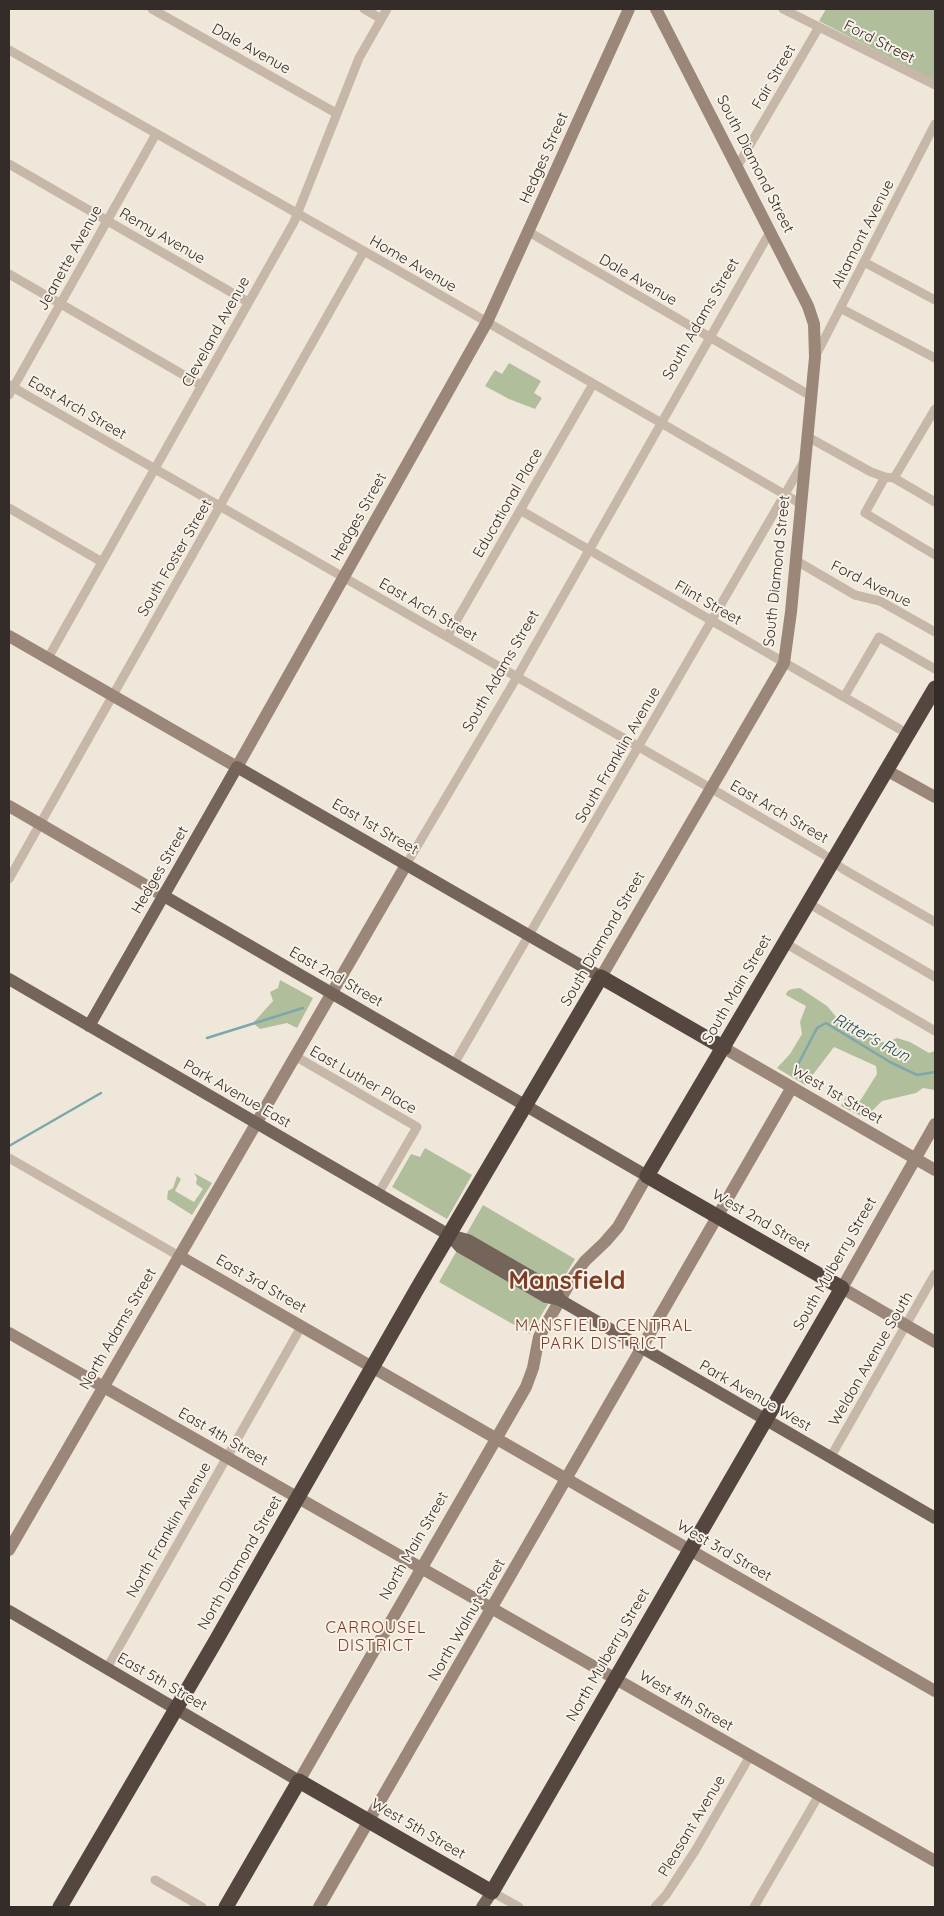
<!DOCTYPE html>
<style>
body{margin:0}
#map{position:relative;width:944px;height:1916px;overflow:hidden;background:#f0e7db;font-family:Quicksand,sans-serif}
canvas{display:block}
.frame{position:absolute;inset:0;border:10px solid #342c28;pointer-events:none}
</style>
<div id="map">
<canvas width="944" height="1916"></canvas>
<div class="frame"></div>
</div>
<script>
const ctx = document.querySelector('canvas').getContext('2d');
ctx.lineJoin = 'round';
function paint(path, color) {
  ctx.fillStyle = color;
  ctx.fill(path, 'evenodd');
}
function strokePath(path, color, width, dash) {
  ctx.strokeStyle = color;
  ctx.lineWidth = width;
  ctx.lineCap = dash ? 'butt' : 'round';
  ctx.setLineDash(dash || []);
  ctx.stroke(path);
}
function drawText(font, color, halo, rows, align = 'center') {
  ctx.font = font + ' Quicksand,sans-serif';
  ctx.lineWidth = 4;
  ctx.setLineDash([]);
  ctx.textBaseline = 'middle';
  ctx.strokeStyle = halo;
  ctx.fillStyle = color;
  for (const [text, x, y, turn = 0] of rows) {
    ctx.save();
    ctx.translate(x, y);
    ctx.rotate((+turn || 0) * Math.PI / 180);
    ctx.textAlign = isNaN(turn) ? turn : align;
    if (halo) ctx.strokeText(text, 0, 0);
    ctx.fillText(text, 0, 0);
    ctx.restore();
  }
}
paint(new Path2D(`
 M826 9H935V81L819 21Z
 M509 363 541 381 534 393 542 398 535 409 509 399 485 386 495 370 502 374Z
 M280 980 313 998 297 1028 287 1023 260 1029 253 1023 273 1001 270 992 278 988Z
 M800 988 827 1006 838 1019 885 1043 897 1038 910 1042 929 1053 935 1051V1090L923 1088 916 1093 882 1101 865 1118 841 1106 846 1096 860 1101 877 1074 876 1066 834 1047 805 1085 777 1068 790 1054 802 1034 800 1022 806 1006 786 995C787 988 795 989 800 988Z
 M425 1148 472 1175 447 1219 392 1187 411 1154 420 1157Z
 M194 1173 212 1183 192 1215 167 1199 168 1191 173 1188 177 1176 181 1179 175 1191 194 1202 203 1189 196 1184 197 1178Z
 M483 1205 575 1259 530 1334 439 1282Z`), '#b1be9c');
strokePath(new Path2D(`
 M207 1038 303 1008
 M793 1074 817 1028 826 1023 890 1062 917 1075 935 1072
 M9 1146 101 1093`), '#7ca7ab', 2.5);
strokePath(new Path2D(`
 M152 9 336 113
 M364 9 380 18
 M783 9 935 85
 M9 50 399 271 801 504
 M9 164 248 302
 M737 167 819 27
 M529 232 811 396
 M864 262 935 300
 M9 274 201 385
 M840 308 935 358
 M815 357 935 124
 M9 385 719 793 823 854 843 869 935 922
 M9 395 156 134
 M808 437 871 472 885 477
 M894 478 935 409
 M935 502 894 478 885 477 865 513 935 555
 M9 508 102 562
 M520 510 908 734
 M795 560 855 595 880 601 935 632
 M447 637 593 384
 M48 658 294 222 359 58 387 9
 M844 697 879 637 935 669
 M406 865 517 677 770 232
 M9 879 364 251
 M808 903 935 977
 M785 943 935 1031
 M295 1056 417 1127 378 1194
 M454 1064 803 463
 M9 1158 179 1256
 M830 1458 935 1274
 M107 1668 301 1327
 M155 1880 202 1907
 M492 1892 519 1907
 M655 1907 666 1895 695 1851 750 1756
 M754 1907 819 1795`), '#c7b7a8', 9);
strokePath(new Path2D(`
 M9 636 237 767 487 322 629 9
 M886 770 935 797
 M9 806 164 896
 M601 977 784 663 791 612 815 357 814 324 808 306 656 9
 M724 1048 935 1170
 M935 1124 842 1288 935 1342
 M179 1256 935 1691
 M9 1333 935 1861
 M9 1550 406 865
 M299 1781 526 1387 533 1368 539 1337 573 1277 585 1261 605 1242 618 1227 647 1176
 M319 1907 792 1087`), '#9b8779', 12);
strokePath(new Path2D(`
 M164 896 647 1176
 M9 979 449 1235 460 1247 474 1255 546 1297 560 1300 935 1518
 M89 1026 237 767 601 977
 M449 1235 468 1240 553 1289 556 1291 560 1300
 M9 1611 299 1781
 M482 1907 492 1892`), '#756459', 12);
strokePath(new Path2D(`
 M60 1907 214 1644 417 1289 601 977 724 1048
 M226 1907 299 1781 492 1892 842 1288 647 1176 935 688`), '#55473f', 15);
drawText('15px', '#342c28', '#f8f1e7', [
 ["Ford Street",879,42,27],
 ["Dale Avenue",251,49,29],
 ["Fair Street",774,77,-60],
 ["Hedges Street",544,158,-66],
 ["South Diamond Street",755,164,63],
 ["Altamont Avenue",863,234,-63],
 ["Remy Avenue",162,236,30],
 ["Jeanette Avenue",70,258,-61],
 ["Home Avenue",413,264,30],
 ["Dale Avenue",638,280,30],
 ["South Adams Street",701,319,-60],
 ["Cleveland Avenue",216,332,-61],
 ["East Arch Street",77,408,30],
 ["Educational Place",508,503,-60],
 ["Hedges Street",359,517,-61],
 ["South Foster Street",175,558,-60],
 ["South Diamond Street",777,571,-84],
 ["Ford Avenue",871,584,26],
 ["Flint Street",708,603,30],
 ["East Arch Street",428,610,30],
 ["South Adams Street",501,671,-60],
 ["South Franklin Avenue",618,755,-60],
 ["East Arch Street",779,812,30],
 ["East 1st Street",375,827,30],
 ["Hedges Street",160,870,-60],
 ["South Diamond Street",603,939,-60],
 ["East 2nd Street",336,977,30],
 ["South Main Street",737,989,-60],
 ["East Luther Place",363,1080,30],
 ["Park Avenue East",237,1094,30],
 ["West 1st Street",837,1095,30],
 ["West 2nd Street",761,1221,30],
 ["South Mulberry Street",835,1264,-60],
 ["East 3rd Street",261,1284,30],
 ["North Adams Street",118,1329,-60],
 ["Weldon Avenue South",871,1359,-60],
 ["Park Avenue West",755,1396,30],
 ["East 4th Street",223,1437,30],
 ["North Franklin Avenue",169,1530,-60],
 ["North Main Street",414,1546,-60],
 ["West 3rd Street",724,1551,30],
 ["North Diamond Street",240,1563,-60],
 ["North Walnut Street",467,1620,-60],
 ["North Mulberry Street",608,1655,-60],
 ["East 5th Street",162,1682,30],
 ["West 4th Street",686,1701,30],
 ["Pleasant Avenue",692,1826,-59],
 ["West 5th Street",418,1829,30]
]);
drawText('italic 16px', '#204e53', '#f8f1e7', [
 ["Ritter's Run",871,1038,28]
]);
ctx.letterSpacing = '1px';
drawText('16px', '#7e3e26', '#f8f1e7', [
 ["MANSFIELD CENTRAL",604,1326],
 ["PARK DISTRICT",604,1344],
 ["CARROUSEL",376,1628],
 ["DISTRICT",376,1646]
]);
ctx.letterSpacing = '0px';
drawText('bold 25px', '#7e3e26', '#f8f1e7', [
 ["Mansfield",567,1281]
]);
</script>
